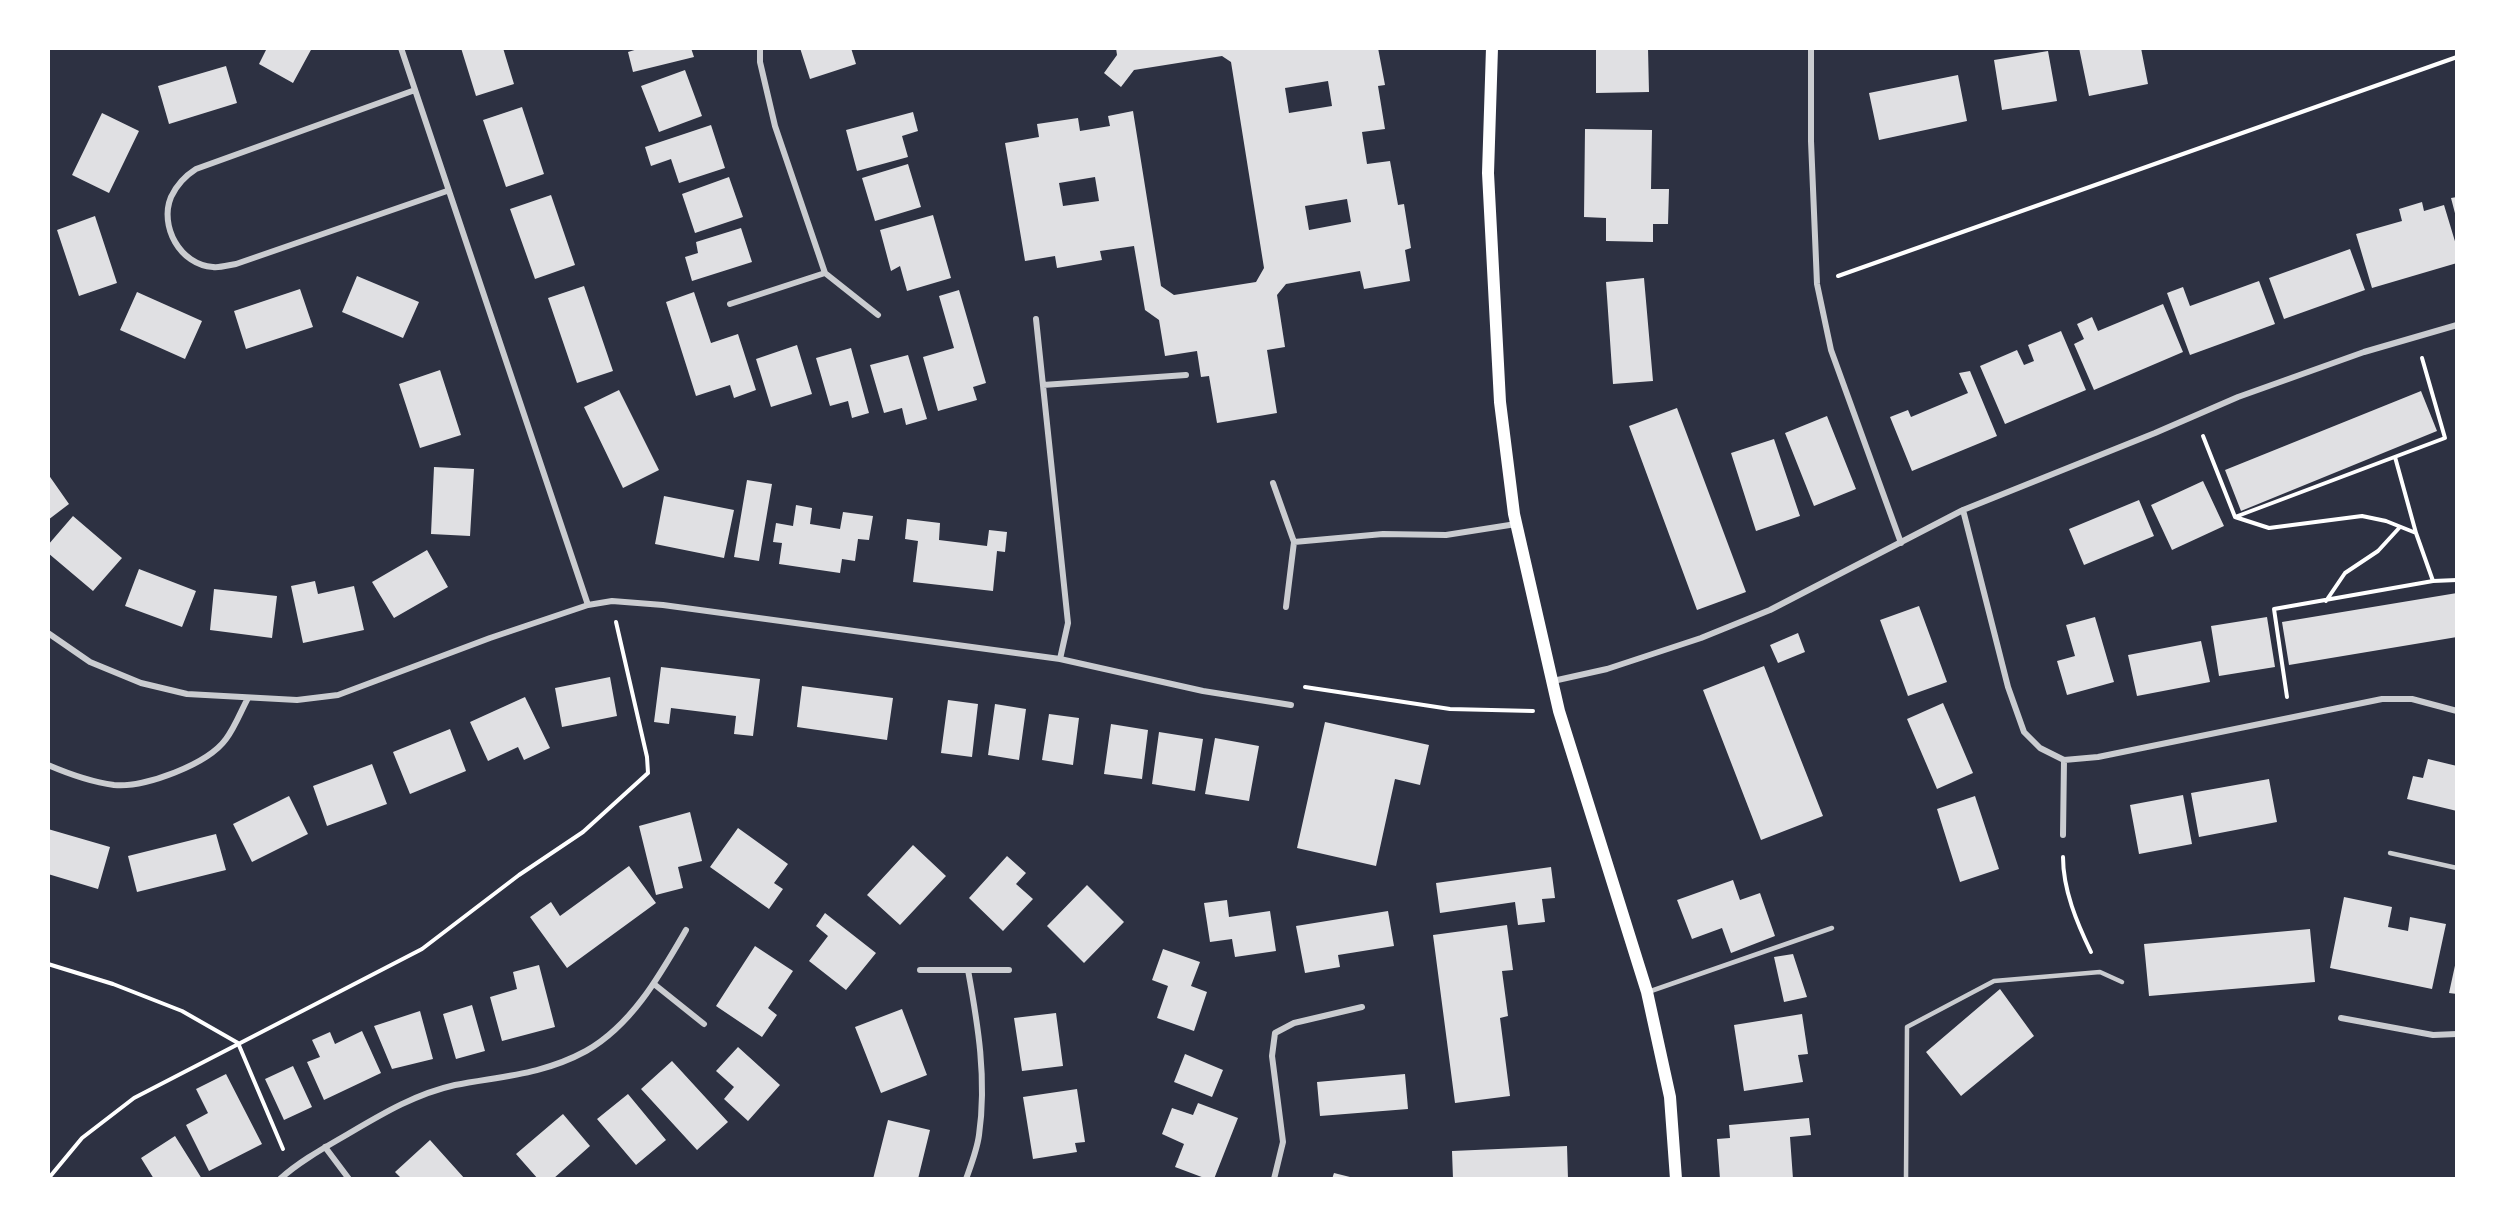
<!DOCTYPE html>
<style>
body{margin:0}
#map{position:relative;width:2505px;height:1227px;overflow:hidden;background:#2d3142;font-family:Figtree,sans-serif}
canvas{display:block}
.frame{position:absolute;inset:0;border:50px solid #fff;pointer-events:none}
</style>
<div id="map">
<canvas width="2505" height="1227"></canvas>
<div class="frame"></div>
</div>
<script>
const ctx = document.querySelector('canvas').getContext('2d');
ctx.lineJoin = 'round';
function paint(path, color) {
  ctx.fillStyle = color;
  ctx.fill(path, 'evenodd');
}
function strokePath(path, color, width, dash) {
  ctx.strokeStyle = color;
  ctx.lineWidth = width;
  ctx.lineCap = dash ? 'butt' : 'round';
  ctx.setLineDash(dash || []);
  ctx.stroke(path);
}
paint(new Path2D(`
 M267 48H312L293 83 259 64Z
 M461 48H503L514 84 476 96Z
 M641 48H691L694 57 633 72 628 52Z
 M800 48H851L856 64 810 79Z
 M1116 48H1378L1385 85 1378 86 1385 129 1362 132 1367 164 1390 161 1398 205 1404 204 1411 248 1405 250 1410 281 1364 289 1360 271 1286 284 1277 295 1285 347 1267 350 1277 413 1217 423 1209 376 1201 377 1197 351 1165 356 1159 320 1145 310 1134 246 1100 251 1102 260 1057 268 1055 256 1025 261 1005 143 1039 137 1037 124 1078 118 1080 131 1110 126 1108 116 1133 111 1161 286 1174 295 1256 282 1264 268 1231 62 1222 56 1134 70 1121 87 1104 73 1117 55ZM1328 81 1332 106 1289 113 1285 88ZM1095 177 1099 201 1063 206 1059 183ZM1347 199 1351 222 1309 230 1305 206Z
 M1596 48H1648L1649 92 1596 93Z
 M2079 48H2141L2148 84 2089 96Z
 M2048 51 2057 101 2002 110 1994 60Z
 M226 66 237 103 169 124 158 86Z
 M685 70 702 116 659 132 641 86Z
 M1958 75 1967 121 1879 140 1869 93Z
 M522 107 544 174 506 187 483 120Z
 M913 112 918 131 902 136 908 157 857 171 846 130Z
 M102 113 139 131 109 193 72 175Z
 M711 125 725 168 679 183 671 159 651 166 645 147Z
 M1585 129 1652 130 1651 189H1669L1668 224H1653V242L1606 241V218L1584 217Z
 M908 164 921 207 875 221 862 178Z
 M729 177 743 217 695 233 682 194Z
 M551 195 575 265 535 279 510 209Z
 M2457 197V217H2456L2451 198Z
 M2422 202 2424 211 2444 205 2457 248V263L2372 288 2356 234 2402 221 2399 209Z
 M933 215 951 278 907 291 900 266 891 271 880 230Z
 M95 216 117 283 79 296 57 230Z
 M741 228 752 262 692 281 685 257 698 253 696 242Z
 M2350 249 2365 290 2284 319 2269 278Z
 M357 276 419 302 403 338 342 312Z
 M1644 278 1653 381 1613 384 1606 282Z
 M2259 281 2275 324 2190 355 2167 293 2183 287 2190 306Z
 M584 286 613 371 577 383 548 298Z
 M300 289 313 327 246 349 234 311Z
 M959 290 986 383 973 387 977 400 938 411 923 357 954 348 939 296Z
 M137 292 202 321 185 359 120 330Z
 M694 292 711 343 738 334 756 390 734 398 730 385 696 396 666 302Z
 M2163 304 2183 352 2094 390 2074 344 2084 339 2077 324 2092 317 2098 331Z
 M2061 331 2086 390 2005 424 1980 366 2017 350 2024 365 2034 361 2028 345Z
 M797 345 812 394 771 407 756 359Z
 M851 348 869 413 852 418 848 401 830 406 816 358Z
 M908 355 927 419 906 425 902 408 884 413 870 365Z
 M440 370 461 435 420 448 399 384Z
 M1970 371 1997 436 1912 471 1890 417 1908 410 1911 417 1968 393 1959 373Z
 M619 390 659 470 623 488 584 407Z
 M2421 391 2437 431 2241 511 2225 470Z
 M1677 408 1746 592 1697 610 1629 426Z
 M1827 416 1856 489 1814 506 1785 433Z
 M1774 439 1800 516 1756 531 1731 453Z
 M434 467 474 469 470 536 431 534Z
 M48 474 69 504 48 520Z
 M747 480 772 484 759 561 734 557Z
 M2203 481 2224 526 2172 550 2151 505Z
 M664 496 734 510 724 558 655 544Z
 M2139 500 2154 536 2084 565 2069 529Z
 M796 505 812 508 810 524 840 529 843 512 873 516 869 540 858 539 855 561 842 559 840 573 779 564 782 543 773 542 776 523 793 526Z
 M73 516 122 558 93 591 48 553V545Z
 M907 519 940 523 939 540 987 546 989 530 1007 532 1005 552 997 551 993 591 913 582 918 541 905 539Z
 M427 550 448 587 394 618 372 582Z
 M139 569 196 591 182 627 125 606Z
 M315 581 318 594 354 586 364 630 303 643 291 586Z
 M214 589 277 596 272 638 210 630Z
 M2457 593V637L2289 665 2282 622Z
 M1919 606 1947 682 1908 696 1880 620Z
 M2095 617 2114 682 2067 695 2057 661 2075 656 2066 625Z
 M2267 617 2275 667 2219 676 2211 626Z
 M1798 633 1805 652 1778 663 1770 645Z
 M2201 641 2210 682 2137 696 2128 655Z
 M1764 666 1823 816 1761 840 1703 690Z
 M661 667 760 679 753 736 734 734 736 716 671 708 669 724 654 722Z
 M610 677 617 716 562 727 555 688Z
 M802 686 893 698 887 740 797 727Z
 M525 697 550 748 524 760 518 747 488 761 470 722Z
 M948 700 978 704 972 757 941 753Z
 M1943 703 1973 773 1937 789 1907 719Z
 M995 704 1026 709 1019 760 988 755Z
 M1049 714 1079 718 1073 765 1042 760Z
 M1325 722 1429 745 1420 785 1395 779 1376 866 1297 848Z
 M1111 724 1148 730 1142 779 1104 774Z
 M450 729 466 771 410 794 393 752Z
 M1159 732 1203 739 1195 791 1152 784Z
 M1215 738 1259 746 1249 801 1205 794Z
 M2428 759 2457 766V811L2407 799 2413 776 2423 778Z
 M372 764 387 804 327 826 313 786Z
 M2269 779 2277 822 2199 837 2191 793Z
 M2183 795 2192 844 2139 854 2130 805Z
 M289 796 308 834 252 862 233 824Z
 M1975 796 1999 869 1960 882 1937 809Z
 M690 812 702 861 678 867 683 888 656 895 639 826Z
 M738 828 788 864 774 883 783 889 769 909 710 867Z
 M48 829 110 847 98 889 48 874Z
 M216 834 226 870 137 892 128 856Z
 M913 845 946 876 900 925 867 895Z
 M1007 856 1026 873 1016 884 1033 899 1003 931 969 898Z
 M629 866 656 903 567 968 530 917 551 902 560 916Z
 M1551 867 1555 898 1542 899 1545 922 1518 925 1515 902 1440 913 1436 883Z
 M1733 880 1740 900 1760 893 1775 936 1731 953 1722 928 1692 939 1677 900Z
 M1087 885 1124 922 1084 963 1047 926Z
 M2344 897 2392 907 2388 927 2408 931 2410 917 2446 924 2432 989 2330 968Z
 M1227 900 1229 917 1270 911 1276 951 1235 957 1232 939 1210 942 1204 903Z
 M1388 911 1394 946 1338 955 1340 967 1305 973 1296 926Z
 M825 913 876 953 846 990 809 961 828 936 816 926Z
 M1507 925 1513 970 1502 971 1508 1016 1500 1018 1510 1096 1455 1103 1433 935Z
 M2310 929 2315 982 2149 996 2144 944Z
 M755 946 793 971 768 1008 777 1015 762 1037 716 1006Z
 M1163 949 1200 962 1191 986 1207 992 1194 1031 1157 1018 1168 986 1152 980Z
 M1793 954 1807 997 1784 1002 1774 957Z
 M2456 961H2457V994L2449 993Z
 M539 965 555 1027 502 1041 490 997 517 989 513 972Z
 M2000 989 2034 1036 1961 1096 1926 1052Z
 M472 1005 485 1051 456 1059 443 1014Z
 M902 1009 927 1075 881 1093 855 1027Z
 M420 1011 433 1059 392 1069 374 1026Z
 M1056 1013 1063 1066 1022 1071 1014 1018Z
 M1802 1014 1808 1054 1798 1055 1803 1082 1744 1091 1734 1025Z
 M362 1031 381 1073 324 1100 307 1062 320 1057 312 1040 330 1032 335 1044Z
 M738 1047 780 1085 748 1121 724 1099 734 1087 716 1071Z
 M1185 1054 1223 1070 1212 1097 1174 1082Z
 M672 1061 728 1122 697 1150 641 1089Z
 M293 1066 312 1107 284 1120 265 1079Z
 M226 1074 262 1144 209 1171 186 1125 208 1113 196 1089Z
 M1405 1074 1408 1109 1320 1116 1317 1082Z
 M1077 1089 1085 1142 1075 1143 1077 1152 1033 1159 1023 1097Z
 M628 1094 666 1140 636 1165 597 1119Z
 M1198 1103 1238 1118 1214 1179H1207L1175 1167 1184 1144 1162 1134 1172 1108 1193 1115Z
 M563 1114 590 1146 553 1179H538L516 1154Z
 M1809 1118 1811 1135 1790 1137 1793 1179H1720L1717 1139 1730 1138 1729 1125Z
 M888 1120 930 1130 918 1179H873Z
 M175 1136 202 1179H154L141 1158Z
 M430 1140 465 1179H402L395 1172Z
 M1567 1146 1568 1179H1453L1452 1151Z
 M1334 1173 1354 1178V1179H1332Z`), '#e0e0e3');
strokePath(new Path2D(`
 M1838 276 2457 57
 M2203 436 2235 517 2269 528 2362 516 2386 521 2416 533
 M2395 457 2416 533 2433 581
 M2235 517 2445 438 2422 358
 M2326 601 2345 573 2378 551 2400 527
 M1305 687 1450 709 1533 711
 M2287 697 2274 609 2433 581 2457 580
 M2063 857C2063 890 2077 923 2091 952
 M48 964 113 984 182 1011 238 1043 283 1149
 M48 1179 82 1138 134 1098 422 949 519 875 583 832 648 773 647 757 616 622`), '#fff', 4);
strokePath(new Path2D(`
 M2390 853 2457 868
 M1648 992 1832 928
 M1906 1179 1907 1027 1994 981 2100 972 2122 982`), '#caccd0', 4.5);
strokePath(new Path2D(`
 M401 48 588 605
 M760 48V62L775 126 825 273
 M1811 48V141L1817 284 1831 350 1901 543
 M415 90 196 169C185 176 177 184 171 197 159 226 180 265 213 267 220 268 229 265 236 264L447 191
 M730 304 825 273 878 315
 M1036 319 1068 623 1060 659
 M1043 385 1186 375
 M1273 483 1294 542 1286 607
 M1963 510 2008 687 2024 732 2040 748 2064 760 2098 757 2382 699H2412L2457 711
 M1294 542 1383 534 1446 535 1516 524
 M48 633 90 662 141 683 187 694 297 700 338 695 490 638 588 605 612 601 663 605 1060 659 1203 691 1291 705
 M1553 681 1607 669 1701 638 1770 610 1963 510 2155 433 2238 397 2364 352 2457 325
 M48 765C69 774 91 782 114 785 145 788 208 764 226 739 235 727 241 711 248 698
 M2063 835 2064 760
 M920 970H1009
 M654 984 704 1024
 M2341 1018 2433 1035 2457 1034
 M325 1147 349 1179
 M280 1179C300 1161 324 1148 348 1134 382 1114 415 1094 455 1085 501 1076 542 1075 586 1051 632 1025 660 975 686 930
 M966 1179C971 1165 977 1150 979 1135 987 1079 978 1025 968 970
 M1274 1179 1283 1142 1272 1056 1275 1033 1294 1023 1362 1007`), '#caccd0', 6);
strokePath(new Path2D(`
 M1492 48 1488 173 1500 402 1514 514 1559 711 1647 992 1670 1097 1676 1179`), '#fff', 12);
</script>
